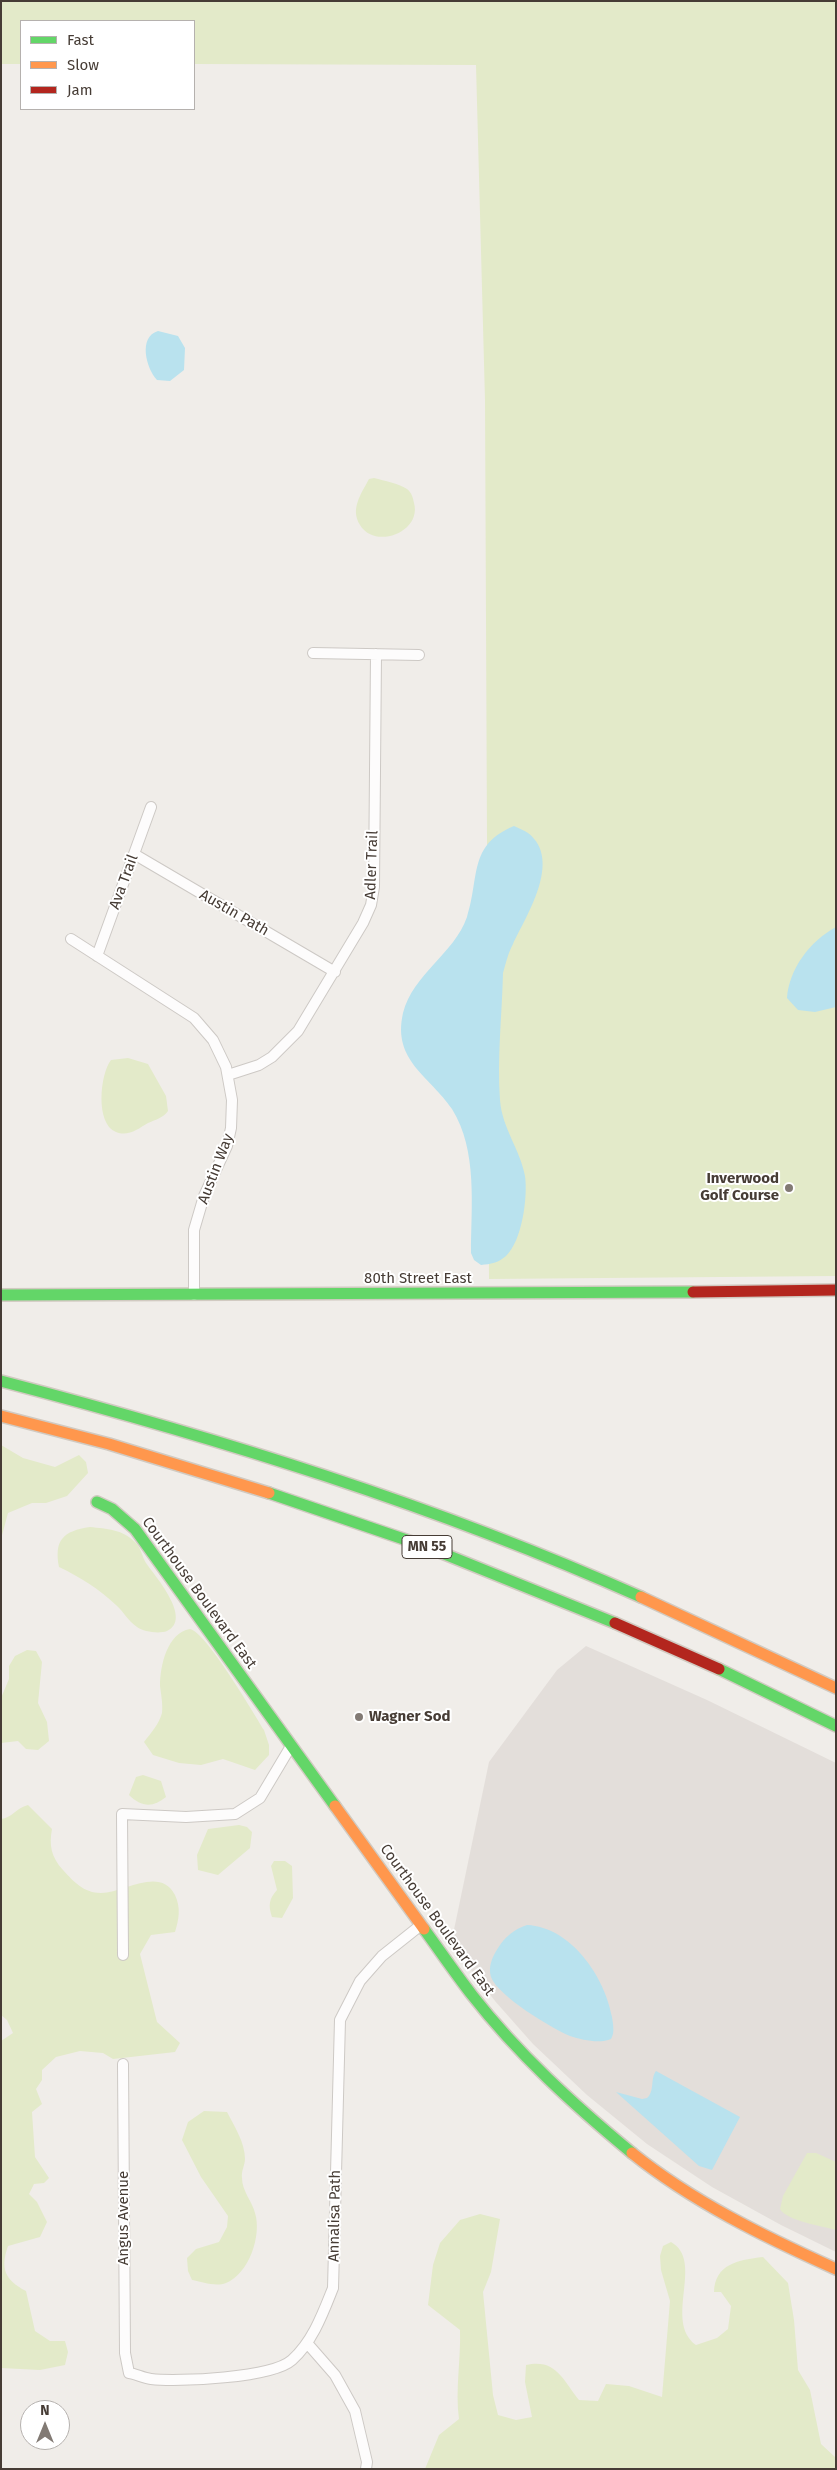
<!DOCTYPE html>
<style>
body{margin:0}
#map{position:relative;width:837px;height:2470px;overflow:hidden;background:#f0ede9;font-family:"Fira Sans",sans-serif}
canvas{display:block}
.frame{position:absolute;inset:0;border:2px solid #463c35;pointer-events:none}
.legend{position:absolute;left:20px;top:20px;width:175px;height:90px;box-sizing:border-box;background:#fff;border:1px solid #b5b1ae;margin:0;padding:6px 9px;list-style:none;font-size:15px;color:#463c35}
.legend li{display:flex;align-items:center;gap:10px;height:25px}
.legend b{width:25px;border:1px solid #b5b1ae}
.north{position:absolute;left:20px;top:2400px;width:50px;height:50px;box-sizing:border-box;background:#fff;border:1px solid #b5b1ae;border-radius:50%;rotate:0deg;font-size:14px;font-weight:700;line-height:20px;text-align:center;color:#463c35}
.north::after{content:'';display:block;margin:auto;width:18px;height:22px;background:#827a74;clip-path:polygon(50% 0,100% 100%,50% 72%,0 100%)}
</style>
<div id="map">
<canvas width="837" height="2470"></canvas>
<div class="frame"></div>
<ul class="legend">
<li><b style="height:6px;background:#63d668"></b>Fast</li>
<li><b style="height:6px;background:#ff974d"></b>Slow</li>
<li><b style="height:6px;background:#b3261e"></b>Jam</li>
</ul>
<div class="north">N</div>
</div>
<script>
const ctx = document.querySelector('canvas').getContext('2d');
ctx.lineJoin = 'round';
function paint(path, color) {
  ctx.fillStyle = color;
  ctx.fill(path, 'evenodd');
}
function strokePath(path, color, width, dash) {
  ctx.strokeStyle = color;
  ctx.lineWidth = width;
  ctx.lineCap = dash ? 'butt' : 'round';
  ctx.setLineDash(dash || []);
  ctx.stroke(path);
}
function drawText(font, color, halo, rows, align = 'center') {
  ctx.font = font + ' "Fira Sans",sans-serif';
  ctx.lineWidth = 4;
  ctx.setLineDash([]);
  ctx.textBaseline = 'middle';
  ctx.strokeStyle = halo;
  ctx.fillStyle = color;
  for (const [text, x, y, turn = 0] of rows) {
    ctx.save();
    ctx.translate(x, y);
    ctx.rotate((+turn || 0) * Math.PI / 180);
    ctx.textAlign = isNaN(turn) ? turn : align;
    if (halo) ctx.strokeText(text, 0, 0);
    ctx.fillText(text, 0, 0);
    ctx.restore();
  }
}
paint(new Path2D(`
 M586 1646 707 1700 836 1763V2252L781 2225 712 2187 647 2144 587 2095 533 2044 495 2001 451 1944 489 1762 557 1670Z`), '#e3deda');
paint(new Path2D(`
 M1 1H836V1276L489 1279 485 400 476 65 194 64V21H21V64H1Z
 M374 478C385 481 398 483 407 489 412 493 413 498 414 503 422 532 375 550 360 525 350 509 361 494 369 479Z
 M128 1058 148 1064 166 1096 168 1111C163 1118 155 1120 148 1123 138 1129 128 1137 116 1132 95 1124 100 1074 111 1060Z
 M1 1445 23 1458 55 1467 79 1455 86 1462 88 1473 67 1496 46 1503H32L8 1513 1 1539Z
 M90 1527C107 1529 122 1529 135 1542 141 1547 142 1557 146 1563 155 1576 193 1619 167 1631 159 1634 144 1632 137 1627 128 1621 124 1612 116 1605 99 1589 80 1577 59 1567 54 1540 63 1531 90 1527Z
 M190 1629C206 1632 253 1712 264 1730L269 1745V1755L255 1770 223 1759 201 1765 179 1763 153 1755 144 1742C151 1733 159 1724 162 1713 163 1704 161 1694 160 1686 160 1666 167 1633 190 1629Z
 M27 1650 36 1651 42 1662 38 1703 47 1722 49 1741 38 1750 26 1749 18 1741 1 1743V1698L9 1679V1666L15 1656Z
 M143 1775 161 1781 166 1797C153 1808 141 1807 129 1795L136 1777Z
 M28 1805 52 1829C49 1845 51 1857 63 1870 74 1882 84 1893 101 1893 124 1893 160 1866 175 1895 181 1908 179 1919 175 1932L151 1935 140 1954 157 2022 180 2043 175 2052 113 2059 103 2053 80 2051 56 2057 42 2070V2080L36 2089 42 2104 32 2112 35 2157 49 2178 44 2183 34 2184 29 2194 37 2202 47 2222 40 2237 8 2246C0 2269 5 2280 26 2291L35 2331 50 2341H65L68 2352 65 2365 40 2370 1 2368V2041L13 2033 7 2020 1 2015V1819C12 1818 16 1808 28 1805Z
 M239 1825 247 1827 252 1832 250 1848 218 1875 198 1870 197 1855 208 1829Z
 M274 1861H285L292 1866 293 1898 282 1918 272 1917C268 1905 269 1899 277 1890L271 1866Z
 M204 2111 227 2112C234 2126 245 2142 245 2159 245 2165 241 2171 242 2178 242 2191 252 2201 255 2213 262 2235 249 2274 226 2283 216 2287 202 2282 192 2280L188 2271 187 2258 196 2249 219 2242 227 2227 228 2216 201 2177 182 2140 188 2122Z
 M807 2153H816L836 2162V2230C822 2226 787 2221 780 2209L783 2196Z
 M480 2214 500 2219 491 2272 483 2292 493 2395 498 2415 516 2420 532 2417 525 2382 526 2365C556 2358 563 2380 579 2400L598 2401 606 2384 629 2386 662 2397 670 2301 661 2270 660 2256 663 2246 671 2242C705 2261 663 2321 696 2345L717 2338 728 2329 731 2306 721 2292H714C715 2264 738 2260 763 2257L788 2283 794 2320 798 2370 810 2390 821 2444 835 2457 836 2454V2469H425L439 2435 459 2419C455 2390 461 2360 460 2330L428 2305 433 2265 440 2243 460 2220Z`), '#e3eac9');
paint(new Path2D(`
 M158 331 178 336 185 348 184 370 170 381 157 380C146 368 138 337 158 331Z
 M514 826C518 828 524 830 528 833 563 860 526 916 513 944 508 953 506 963 503 973 502 1015 497 1058 500 1100 502 1128 520 1149 525 1176 528 1197 522 1241 506 1256 498 1263 491 1264 481 1265L474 1260 471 1253C471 1206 478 1151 452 1109 430 1076 392 1061 403 1013 413 974 454 954 467 917 480 877 468 845 514 826Z
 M836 927V1007L815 1012 798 1010 787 998C789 969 810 941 836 927Z
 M527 1925C571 1927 605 1977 612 2017 613 2024 615 2033 611 2039 600 2044 582 2040 570 2036 551 2028 498 1996 491 1977 488 1967 492 1957 498 1948 505 1937 514 1929 527 1925Z
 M656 2071 740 2117 712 2170 699 2166 616 2092 642 2099 647 2098C655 2091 650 2079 656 2071Z`), '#b9e2ee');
const street = new Path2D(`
 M313 653 419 655
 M134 854 335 972
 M71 939 194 1018 213 1040 226 1067 232 1100 231 1128 227 1146 204 1196 194 1230V1295
 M97 956 151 807
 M228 1075 259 1065 272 1057 298 1031 363 923 371 905 374 887 376 654
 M123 1955 122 1814 186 1817 235 1814 260 1798 291 1746
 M123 2064 125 2353 129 2373C136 2374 143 2378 151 2379 178 2382 272 2378 292 2360 313 2341 323 2313 333 2288L340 2020 360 1981 382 1956 421 1925
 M307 2343 335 2375 355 2411 367 2462 366 2469`);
const fast = new Path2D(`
 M1 1295 693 1292
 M1 1381C219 1438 435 1505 641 1597
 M269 1493 427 1547 615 1623
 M97 1502 112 1509 135 1529 335 1806
 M719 1669 836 1726
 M424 1929C440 1951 455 1973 472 1995 518 2054 574 2105 632 2153`);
const slow = new Path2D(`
 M1 1416 109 1444 269 1493
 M641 1597 836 1688
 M335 1806 424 1929
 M632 2153C693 2202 765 2237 836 2269`);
const jam = new Path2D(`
 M693 1292 836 1290
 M615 1623 719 1669`);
strokePath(street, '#cdc9c5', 12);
strokePath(fast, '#d1cac1', 14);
strokePath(slow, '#d1cac1', 14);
strokePath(jam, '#d1cac1', 14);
strokePath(street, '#fdfcfc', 10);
strokePath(fast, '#63d668', 11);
strokePath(slow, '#ff974d', 11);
strokePath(jam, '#b3261e', 11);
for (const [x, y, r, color] of [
 [789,1188,5,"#827a74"],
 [359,1717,5,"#827a74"]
]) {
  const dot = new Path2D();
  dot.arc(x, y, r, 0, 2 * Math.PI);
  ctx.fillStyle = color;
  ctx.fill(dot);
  strokePath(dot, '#fff', 2);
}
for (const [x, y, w] of [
 [427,1547,50]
]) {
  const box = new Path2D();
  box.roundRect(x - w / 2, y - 11.5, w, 23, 4);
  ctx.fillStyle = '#fff';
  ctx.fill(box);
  strokePath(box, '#463c35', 1);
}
drawText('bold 14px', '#463c35', null, [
 ["MN 55",427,1547]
]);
drawText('15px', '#463c35', '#fff', [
 ["Adler Trail",372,865,-88],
 ["Ava Trail",124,882,-70],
 ["Austin Path",234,913,30],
 ["Austin Way",216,1169,-69],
 ["80th Street East",418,1279],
 ["Courthouse Boulevard East",199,1593,54],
 ["Courthouse Boulevard East",437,1920,54],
 ["Annalisa Path",335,2216,-89],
 ["Angus Avenue",124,2218,-90]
]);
drawText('bold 15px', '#463c35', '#fff', [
 ["Inverwood",779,1179],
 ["Golf Course",779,1196],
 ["Wagner Sod",369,1717,"left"]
], 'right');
</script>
